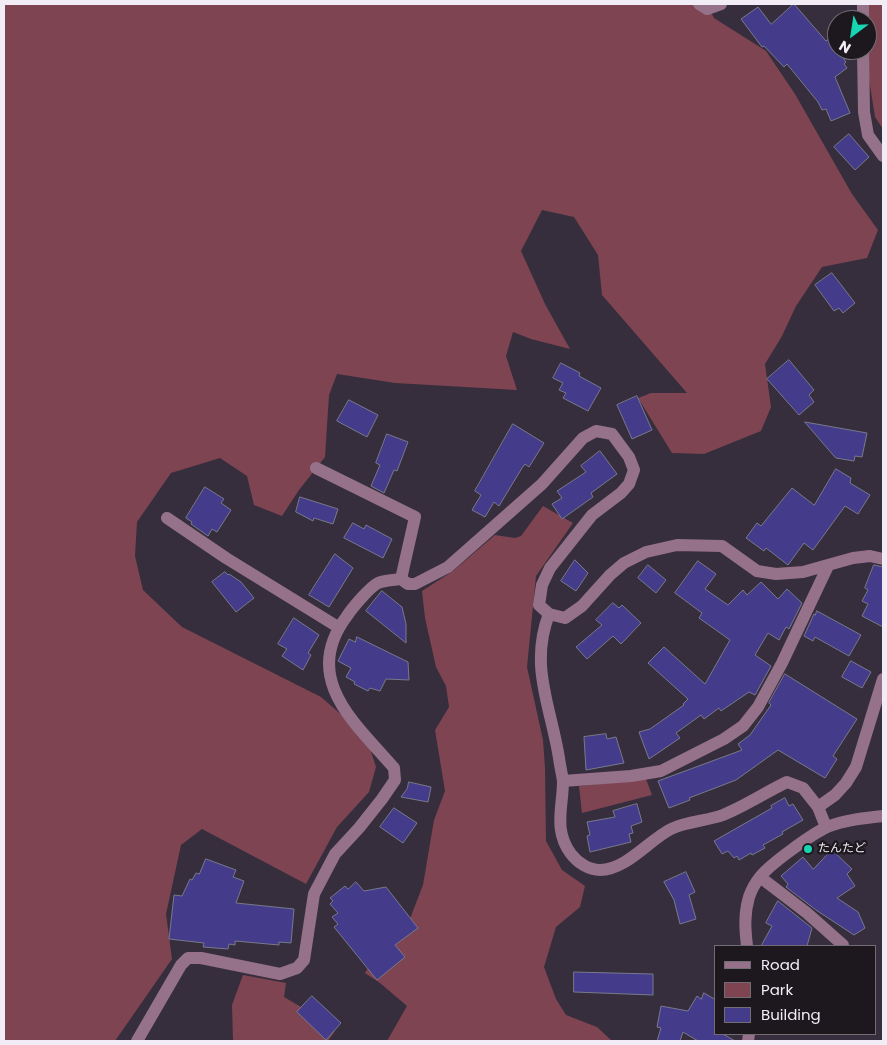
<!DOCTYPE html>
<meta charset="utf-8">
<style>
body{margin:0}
#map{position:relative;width:887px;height:1045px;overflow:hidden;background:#362e3c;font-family:Poppins,sans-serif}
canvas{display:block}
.frame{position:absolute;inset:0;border:5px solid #f2ecf6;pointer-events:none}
.legend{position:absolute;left:714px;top:945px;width:162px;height:90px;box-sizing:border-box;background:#1c181e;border:1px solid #726d74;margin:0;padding:6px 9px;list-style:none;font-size:15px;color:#f2ecf6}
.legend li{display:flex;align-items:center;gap:10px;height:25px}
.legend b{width:25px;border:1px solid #726d74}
.north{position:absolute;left:827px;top:10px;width:50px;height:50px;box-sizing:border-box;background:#1c181e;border:1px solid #726d74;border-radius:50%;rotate:211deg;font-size:14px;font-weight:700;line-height:20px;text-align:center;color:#f2ecf6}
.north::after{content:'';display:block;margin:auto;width:18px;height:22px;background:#18d5b2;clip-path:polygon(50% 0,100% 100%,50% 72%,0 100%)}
</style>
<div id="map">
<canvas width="887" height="1045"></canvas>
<div class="frame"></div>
<ul class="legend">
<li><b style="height:6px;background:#96728a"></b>Road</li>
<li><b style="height:14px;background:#7e4451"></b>Park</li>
<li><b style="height:14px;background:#443c8b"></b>Building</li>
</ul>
<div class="north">N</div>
</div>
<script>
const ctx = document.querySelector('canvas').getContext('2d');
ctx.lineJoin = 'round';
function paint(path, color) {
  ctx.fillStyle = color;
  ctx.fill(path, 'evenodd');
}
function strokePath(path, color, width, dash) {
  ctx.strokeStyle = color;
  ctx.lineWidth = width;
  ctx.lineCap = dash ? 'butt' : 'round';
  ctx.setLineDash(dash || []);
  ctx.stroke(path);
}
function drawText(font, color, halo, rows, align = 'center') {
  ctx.font = font + ' Poppins,"Noto Sans JP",sans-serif';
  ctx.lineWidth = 4.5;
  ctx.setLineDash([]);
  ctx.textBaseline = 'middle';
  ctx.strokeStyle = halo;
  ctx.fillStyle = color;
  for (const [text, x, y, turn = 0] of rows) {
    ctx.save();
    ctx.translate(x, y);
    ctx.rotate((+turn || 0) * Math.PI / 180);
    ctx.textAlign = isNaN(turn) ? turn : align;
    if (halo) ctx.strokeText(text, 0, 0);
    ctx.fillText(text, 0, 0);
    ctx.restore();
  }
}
paint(new Path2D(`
 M4 4H707L714 18 766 51 795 94 852 194 878 230 867 258 822 267 796 306 782 336 765 364 771 407 761 431 704 454 672 453 638 398 651 393H687L602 295 598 255 574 217 542 210 521 251 545 304 570 349 531 339 513 332 506 356 517 390 395 383 337 374 329 395 325 457 299 490 282 516 254 505 247 476 220 458 171 473 137 522 135 556 143 590 182 627 321 697 366 736 376 767 369 792 337 827 306 884 202 829 181 845 166 914 172 959 115 1041H4Z
 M861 4H883V129L875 117 866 60 867 20Z
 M543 506 573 523 536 576 527 667 543 740 545 768 546 841 562 870 585 886 580 907 556 927 544 967 556 999 566 1015 597 1027 612 1041H387L407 1006 380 983 365 973 383 944 406 929 423 885 434 820 445 791 435 730 449 707 446 686 436 667 425 618 422 591 453 571 495 535 515 538 521 536Z
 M646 779 652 795 582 813 579 786Z
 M243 975 286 983 284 997 318 1017 335 1031 328 1041H233L232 1005Z`), '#7e4451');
const building = new Path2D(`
 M794 4 826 41 837 33V50L846 62 844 64 847 68 835 77 850 113 831 121 826 109 822 110 818 102 787 64 784 67 764 46 762 47 741 19 758 7 771 24Z
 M849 134 869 157 855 170 834 147Z
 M832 273 855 303 843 313 839 308 834 311 815 285Z
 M789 360 814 390 809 395 814 402 799 415 767 379Z
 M561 363 580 373 579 376 601 388 588 411 563 398 566 393 559 390 563 383 553 378Z
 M637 396 652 430 632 439 617 405Z
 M349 400 378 415 367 437 337 421Z
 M805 422 867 433 862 457 855 456 854 461 836 458Z
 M513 424 544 443 529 467 525 464 522 468 499 506 494 502 485 517 472 510 481 495 475 491Z
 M387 434 408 442 397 471 394 470 384 493 371 486 380 465 376 463Z
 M600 451 617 474 591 493 593 497 562 519 552 504 562 498 557 491 586 472 581 466Z
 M836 469 851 478 850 483 870 495 858 514 845 506 813 550 804 543 788 565 766 548 764 551 746 538 757 523 761 526 792 488 814 505Z
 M205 487 224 499 221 503 231 510 217 532 212 529 208 536 191 524 192 522 186 518Z
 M300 497 338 509 333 524 314 518 313 521 296 512Z
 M353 523 364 529 366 525 392 539 383 558 344 538Z
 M335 554 353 568 329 607 309 595Z
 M575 560 588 573 576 591 561 581Z
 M698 561 716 574 705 589 728 605 743 590 747 595 761 582 778 599 787 589 802 603 789 629 786 627 779 640 768 633 755 655 771 666 755 695 749 692 721 711 719 708 704 719 701 715 676 733 680 738 649 759 639 732 650 729 684 705 683 704 688 699 648 663 664 647 705 684 730 640 699 618 702 613 675 593Z
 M648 565 666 580 656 593 638 578Z
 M874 565 883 567V627L862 616 868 604 862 601 868 590 865 588Z
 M225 572 228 575 229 574 241 582 254 598 236 612 212 582Z
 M382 591 402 607 406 624V643L366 611Z
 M613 603 619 608 622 605 641 623 621 644 613 636 587 659 576 647 602 625 596 620Z
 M817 611 861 635 849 656 815 637 813 641 804 636 814 614 815 615Z
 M294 618 319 635 308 653 311 655 303 670 282 656 287 649 278 644Z
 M357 637 408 662 409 680 386 679 380 691 370 688 368 691 354 684 355 682 346 677 351 668 338 661 349 639 355 642Z
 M851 661 871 672 862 688 842 677Z
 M785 674 857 719 833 756 837 759 825 778 778 750 736 780 689 798 690 800 669 808 658 781 742 750 738 744 750 735 771 705 769 703Z
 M606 734 607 739 616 737 624 763 586 770 584 737Z
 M409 782 431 787 428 802 401 797 407 789Z
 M785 798 789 806 793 804 803 820 782 832 783 834 763 845 765 848 752 855 751 853 739 860 737 856 734 858 728 851 722 854 714 841 772 808 771 806Z
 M637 804 642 822 631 826 633 833 629 834 631 842 590 852 587 836 590 835 587 822 615 817 613 811Z
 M394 808 417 823 403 843 380 827Z
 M832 850 852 869 847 874 855 886 837 898 858 912 865 928 854 935 816 910 786 887 788 884 781 876 803 857 813 869Z
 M206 859 236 870 233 877 244 881 236 903 294 909 291 943 279 942V945L235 941V945L229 944 228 949 203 947 204 943 169 939 174 895 182 896 190 879 192 880 196 873 199 874Z
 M686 872 695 892 689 895 696 919 680 924 674 900 664 882Z
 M356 882 364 891 386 887 418 928 395 945 405 957 377 980 334 927 338 924 332 917 338 913 330 904 333 901 330 898 345 886 348 889Z
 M778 901 812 928 807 946H761L772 926 766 923Z
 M574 972 653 974V995L574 992Z
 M704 993 716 1000V1034H723L735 1041H698L683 1032 680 1041H657L661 1028 657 1027 661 1006 688 1011 697 996 701 999Z
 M312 996 341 1023 326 1040 297 1012Z`);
paint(building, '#443c8b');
strokePath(building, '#78798b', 1);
strokePath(new Path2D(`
 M699 4 707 9 721 4
 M863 20V4
 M863 50 864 112 868 135 883 156
 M316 468 415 517 401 579 408 584H415L448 567 542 484 583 438 596 431 612 434 629 457 634 470 629 484 621 493 592 515 550 568 542 585 539 605 549 614 565 618 582 606 610 575 624 563 646 552 677 545 722 546 757 571 776 574 803 572 853 558 870 556 883 559
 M167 518 226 558 338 627
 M549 614C529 666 551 707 559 758 560 766 562 774 563 781 563 807 553 830 571 854 578 863 589 870 600 870 626 870 649 840 671 829 687 821 707 821 723 815 745 806 766 792 787 782L803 788 818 807 826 827
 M563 781 631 776 661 771 724 739 743 726 758 707 782 663 828 566
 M818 807 835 795 846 783 856 767 883 679
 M760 877 807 913 843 945
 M747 946C745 929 744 914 749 897 751 891 756 882 760 877 770 864 812 834 827 827 845 820 864 818 883 816
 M137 1041 181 965 188 958H201L280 974 297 968 304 960 314 894 335 854 359 828 382 799 395 780 394 768C355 723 300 678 347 616 352 608 370 587 378 583 385 580 394 580 401 579
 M748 1041 749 1034`), '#96728a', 12);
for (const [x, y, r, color] of [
 [808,849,5,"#18d5b2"]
]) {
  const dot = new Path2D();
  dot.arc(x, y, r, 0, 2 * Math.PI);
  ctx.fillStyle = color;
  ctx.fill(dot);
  strokePath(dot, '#1c181e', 2);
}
drawText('12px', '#f2ecf6', '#1c181e', [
 ["たんたど",818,849]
], 'left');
</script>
